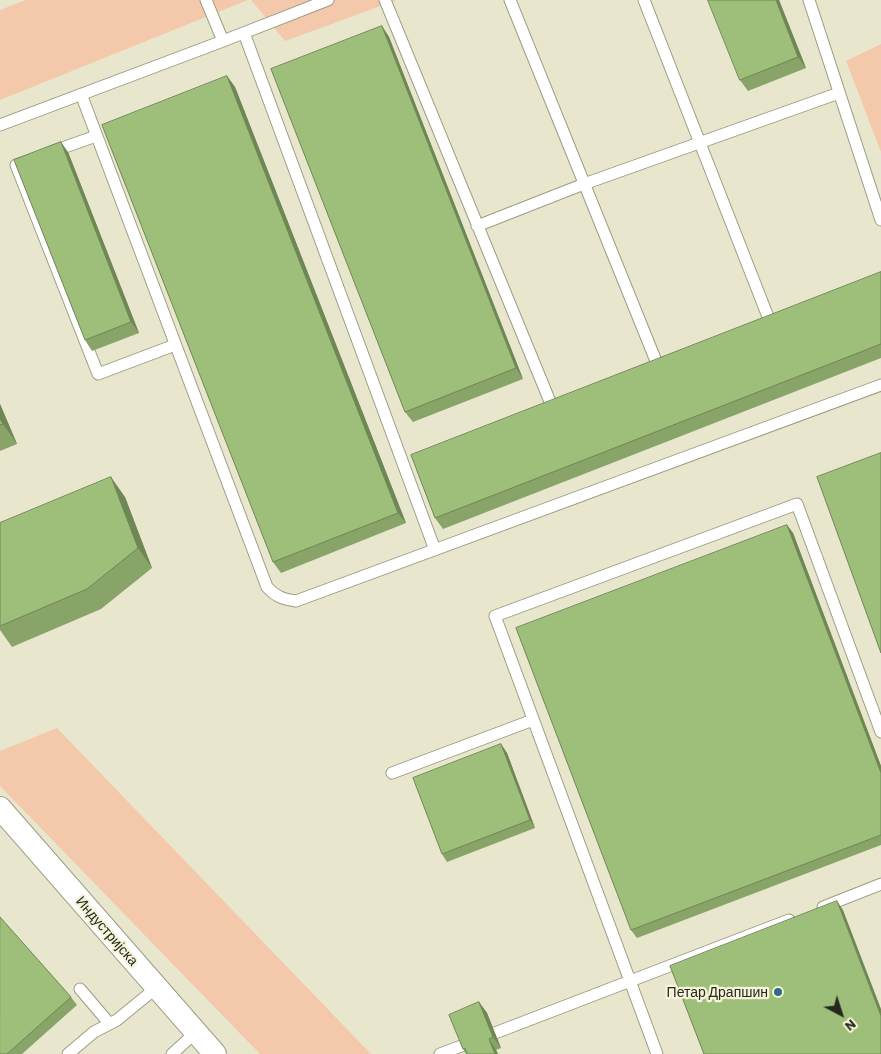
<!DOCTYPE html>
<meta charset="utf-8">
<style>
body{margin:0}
#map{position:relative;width:881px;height:1054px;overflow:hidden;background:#e8e7ce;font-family:Barlow,sans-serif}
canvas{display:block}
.north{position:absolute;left:816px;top:989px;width:50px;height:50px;-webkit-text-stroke:4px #f5f4db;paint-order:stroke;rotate:140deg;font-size:14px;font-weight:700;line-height:20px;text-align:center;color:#27271d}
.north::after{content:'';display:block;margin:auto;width:18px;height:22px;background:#27271d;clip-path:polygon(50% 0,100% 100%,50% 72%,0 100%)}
</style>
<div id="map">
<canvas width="881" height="1054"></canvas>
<div class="north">N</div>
</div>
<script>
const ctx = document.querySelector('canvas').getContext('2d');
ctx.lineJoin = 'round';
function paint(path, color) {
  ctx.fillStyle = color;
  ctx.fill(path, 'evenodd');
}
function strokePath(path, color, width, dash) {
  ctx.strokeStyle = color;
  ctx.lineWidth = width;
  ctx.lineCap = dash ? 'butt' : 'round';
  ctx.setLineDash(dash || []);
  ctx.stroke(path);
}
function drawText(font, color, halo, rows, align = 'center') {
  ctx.font = font + ' Barlow,sans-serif';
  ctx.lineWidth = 4.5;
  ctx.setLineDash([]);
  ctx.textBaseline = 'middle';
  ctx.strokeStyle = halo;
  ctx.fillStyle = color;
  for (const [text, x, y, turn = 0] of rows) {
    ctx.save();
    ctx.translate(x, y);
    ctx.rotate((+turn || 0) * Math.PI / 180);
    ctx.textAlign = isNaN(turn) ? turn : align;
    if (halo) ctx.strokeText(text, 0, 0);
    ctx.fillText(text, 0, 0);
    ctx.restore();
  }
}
paint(new Path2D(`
 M26 0H248L0 100V10Z
 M251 0H397L285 41Z
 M881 44V152L846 61Z
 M57 728 371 1054H260L0 786V751Z`), '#f4c8aa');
const service = new Path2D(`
 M206 0 223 41
 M385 0 551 404
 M510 0 658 366
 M644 0 772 327
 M809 0 881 220
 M244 33 435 550
 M81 94 267 587C276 597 283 599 296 601L881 385
 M0 125 223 41 328 0
 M51 152 96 136
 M29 161 16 165 98 374 175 345
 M477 226 584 184 839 93
 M392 773 533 720
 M823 907 881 884
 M80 989 109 1023
 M495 1033 789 920
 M68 1054 94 1032 117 1020 156 988
 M172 1054 195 1033
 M440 1054 464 1045
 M657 1054 495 616 797 504 881 732`);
const minor = new Path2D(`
 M0 808 215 1054`);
strokePath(service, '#9d9c85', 13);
strokePath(minor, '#9d9c85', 24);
strokePath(service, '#fff', 11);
strokePath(minor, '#fff', 22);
paint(new Path2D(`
 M779 0 806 68 748 91 740 80Z
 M382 26 389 37 523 379 413 422 405 412Z
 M227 76 235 87 406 523 281 573 273 562Z
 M68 152 139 333 92 351 85 340Z
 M881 273V358L443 529 435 518Z
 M0 404 17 444 0 451Z
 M125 497 152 568 101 609 12 647 0 630V523Z
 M787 525 793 533 881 766V845L637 938 631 930Z
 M501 744 507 753 535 828 447 862 442 854Z
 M71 997 77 1005 22 1054H0Z
 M479 1002 487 1013 501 1048 496 1050 498 1054H466L463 1049Z`), '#88a469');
paint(new Path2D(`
 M776 0H779L806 68 798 57Z
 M382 26 389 37 523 379 516 368Z
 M227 76 235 87 406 523 398 513Z
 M61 142 68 152 139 333 131 322Z
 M0 404 17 444 3 424 0 418Z
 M111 477 125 497 152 568 138 548Z
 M787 525 793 533 881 766V773Z
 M501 744 507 753 535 828 530 820Z
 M837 901 843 910 881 1009V1016Z
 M479 1002 487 1013 501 1048 493 1037Z
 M489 1039 496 1050 498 1054H495Z`), '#6f8655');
const building = new Path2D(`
 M708 0H776L798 57 740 80Z
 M382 26 516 368 405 412 271 69Z
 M227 76 398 513 273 562 102 125Z
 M61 142 131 322 85 340 14 160Z
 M881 272V344L435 518 411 455Z
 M0 418 3 424 0 425Z
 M881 453V653L817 477Z
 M111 477 138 548 87 589 0 626V523Z
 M787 525 881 773V835L631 930 516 628Z
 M501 744 530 820 442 854 413 778Z
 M837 901 881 1016V1054H704L670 966Z
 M0 917 71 997 7 1054H0Z
 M479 1002 493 1037 489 1039 495 1054H467L465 1048 463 1049 449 1015Z`);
paint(building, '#9ebf7a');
strokePath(building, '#6f8655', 1);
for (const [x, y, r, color] of [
 [778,992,5,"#306c83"]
]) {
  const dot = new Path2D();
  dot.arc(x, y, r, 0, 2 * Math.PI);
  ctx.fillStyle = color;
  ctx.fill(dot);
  strokePath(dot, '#f5f4db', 2);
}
drawText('14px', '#27271d', '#f5f4db', [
 ["Индустријска",107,931,49]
]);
drawText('14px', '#27271d', '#f5f4db', [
 ["Петар Драпшин",768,992]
], 'right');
</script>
